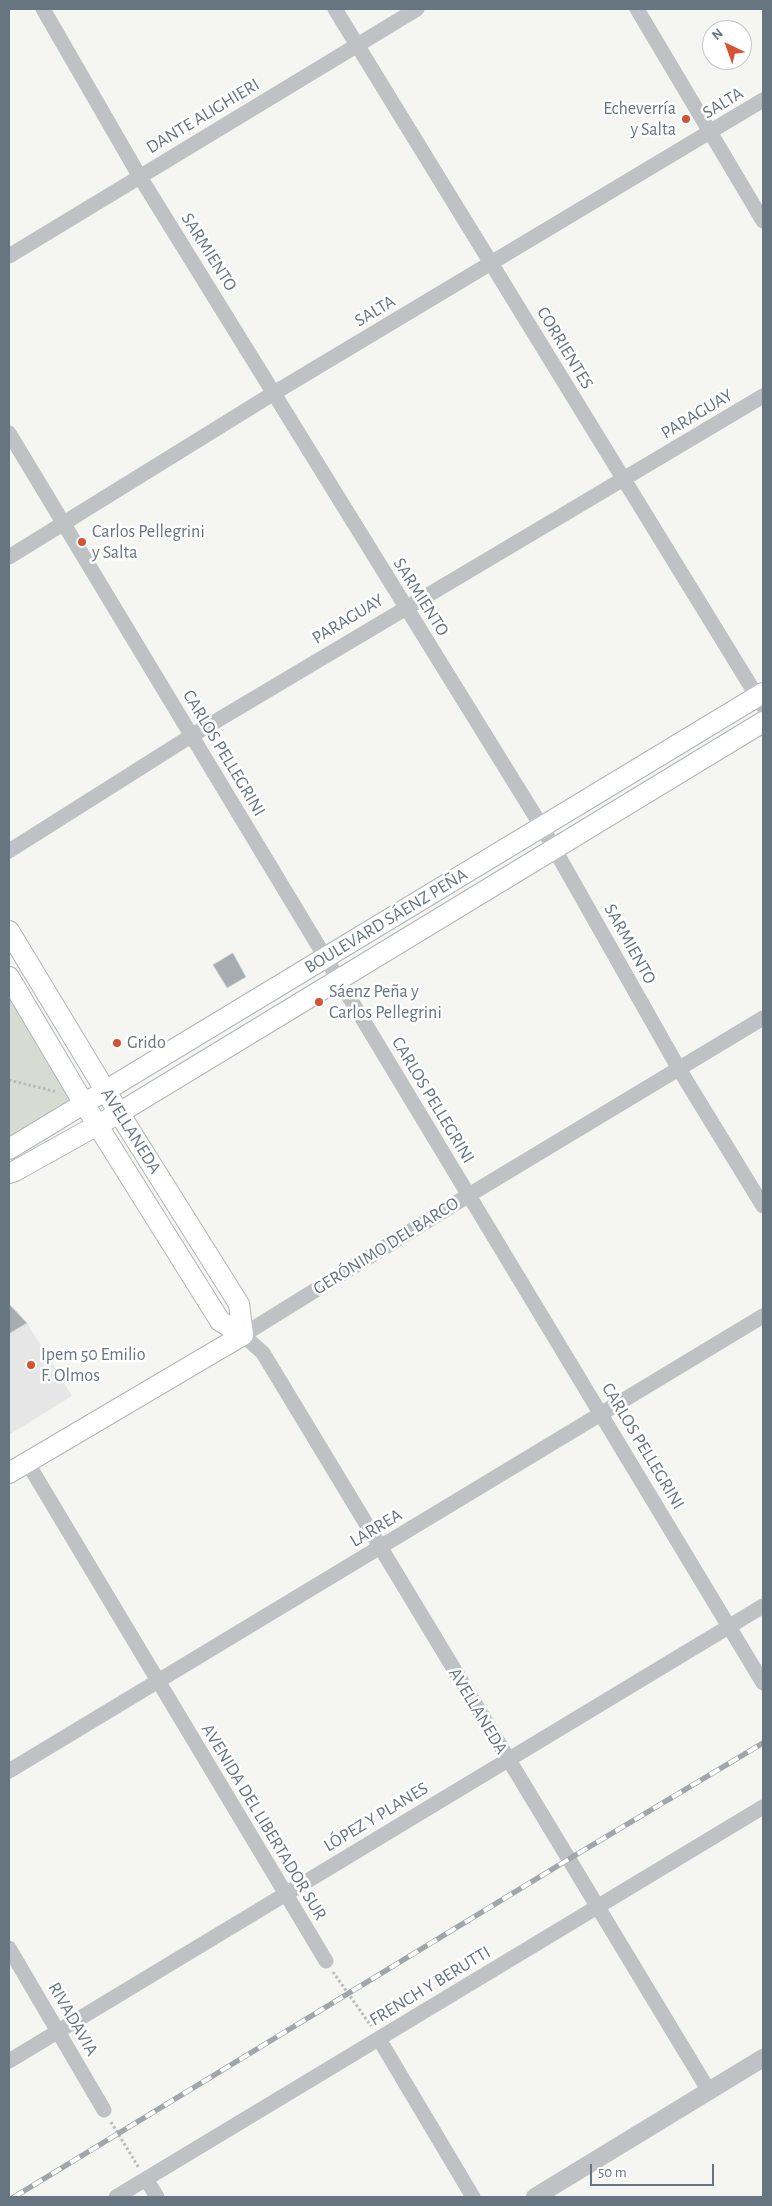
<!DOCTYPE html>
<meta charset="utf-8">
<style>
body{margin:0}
#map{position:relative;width:772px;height:2206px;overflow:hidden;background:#f5f5f1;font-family:"Alegreya Sans",sans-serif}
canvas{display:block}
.frame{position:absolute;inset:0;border:10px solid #667580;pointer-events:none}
.north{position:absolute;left:702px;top:20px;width:50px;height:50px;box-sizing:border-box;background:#fff;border:1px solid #c2c8cc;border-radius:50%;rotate:318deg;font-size:14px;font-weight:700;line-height:20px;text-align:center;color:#667580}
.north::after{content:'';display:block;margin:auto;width:18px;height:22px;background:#d35333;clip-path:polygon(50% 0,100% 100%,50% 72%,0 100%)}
.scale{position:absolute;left:590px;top:2164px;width:124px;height:22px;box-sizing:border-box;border:2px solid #667580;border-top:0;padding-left:6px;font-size:15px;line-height:18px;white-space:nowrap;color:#667580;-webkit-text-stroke:4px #fff;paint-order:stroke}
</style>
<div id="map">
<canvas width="772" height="2206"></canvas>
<div class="frame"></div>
<div class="north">N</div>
<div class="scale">50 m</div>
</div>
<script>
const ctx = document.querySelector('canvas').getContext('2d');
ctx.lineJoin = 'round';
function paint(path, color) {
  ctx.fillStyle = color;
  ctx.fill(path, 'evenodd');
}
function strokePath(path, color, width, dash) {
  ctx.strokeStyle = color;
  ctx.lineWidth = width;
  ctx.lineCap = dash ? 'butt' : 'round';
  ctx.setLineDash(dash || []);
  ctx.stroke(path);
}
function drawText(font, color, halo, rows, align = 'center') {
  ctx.font = font + ' "Alegreya Sans",sans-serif';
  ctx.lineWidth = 5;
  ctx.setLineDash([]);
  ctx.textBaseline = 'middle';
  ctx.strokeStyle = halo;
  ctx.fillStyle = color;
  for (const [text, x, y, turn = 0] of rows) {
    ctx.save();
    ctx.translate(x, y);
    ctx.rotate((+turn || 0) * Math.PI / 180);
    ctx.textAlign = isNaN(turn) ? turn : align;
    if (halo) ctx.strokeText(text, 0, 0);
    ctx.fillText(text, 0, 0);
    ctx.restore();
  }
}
paint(new Path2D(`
 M27 1323 72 1396 9 1435V1334Z`), '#e5e6e5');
paint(new Path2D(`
 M9 977 83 1102 9 1149Z`), '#d6dbd3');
const building = new Path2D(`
 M233 953 246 977 227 988 213 965Z
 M9 1304 27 1323 9 1334Z`);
paint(building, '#a5adb1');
strokePath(building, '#d6d6d4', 1);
const secondary = new Path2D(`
 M9 931 119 1113 239 1304 243 1335
 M9 977 83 1102 220 1321 243 1335
 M9 1149 763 693
 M9 1173 15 1171 119 1113 763 722
 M9 1473 243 1335`);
strokePath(secondary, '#b1b6b9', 22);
strokePath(new Path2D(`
 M9 1080 57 1092
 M333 1972 371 2026
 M111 2122 139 2168`), '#b8bbbd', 3, [2.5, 2.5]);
strokePath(new Path2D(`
 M43 9 140 177 542 827 679 1069 763 1206
 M335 9 763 706
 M637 9 763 221
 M9 256 417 9
 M9 433 763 1683
 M9 557 274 393 763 100
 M9 851 191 736 763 396
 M27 1462 326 1961
 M9 1771 763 1316
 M9 1948 104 2110
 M379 2039 473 2197
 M9 2061 763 1606
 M709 2091 263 1353 243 1335 469 1195 763 1018
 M146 2179 157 2197
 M116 2197 763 1807`), '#bec2c5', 15);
strokePath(new Path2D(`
 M535 2197 763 2058`), '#bec2c5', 18);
strokePath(secondary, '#fff', 20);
const rail = new Path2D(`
 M14 2197 569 1859 763 1743`);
strokePath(rail, '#a0a6aa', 5.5);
strokePath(rail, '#fff', 4, [11]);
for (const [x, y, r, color] of [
 [686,119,5,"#d35333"],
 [82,542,5,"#d35333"],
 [319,1002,5,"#d35333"],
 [117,1043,5,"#d35333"],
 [31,1365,5,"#d35333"]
]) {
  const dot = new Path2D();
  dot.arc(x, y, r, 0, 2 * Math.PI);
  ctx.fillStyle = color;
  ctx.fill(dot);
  strokePath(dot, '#fff', 2);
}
drawText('18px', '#667580', '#fff', [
 ["SALTA",723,103,-31],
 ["DANTE ALIGHIERI",203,116,-31],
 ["SARMIENTO",209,252,58],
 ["SALTA",375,311,-31],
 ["CORRIENTES",565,348,59],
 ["PARAGUAY",697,414,-31],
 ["SARMIENTO",421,597,58],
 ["PARAGUAY",348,619,-31],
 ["CARLOS PELLEGRINI",224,753,59],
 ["BOULEVARD SÁENZ PEÑA",386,921,-31],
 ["SARMIENTO",630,944,61],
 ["CARLOS PELLEGRINI",433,1100,59],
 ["AVELLANEDA",131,1131,58],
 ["GERÓNIMO DEL BARCO",386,1246,-32],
 ["CARLOS PELLEGRINI",643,1446,59],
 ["LARREA",376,1528,-31],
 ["AVELLANEDA",478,1711,59],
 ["LÓPEZ Y PLANES",376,1817,-31],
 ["AVENIDA DEL LIBERTADOR SUR",264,1822,59],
 ["FRENCH Y BERUTTI",430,1986,-31],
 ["RIVADAVIA",73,2019,60]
]);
drawText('18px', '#667580', '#fff', [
 ["Echeverría",676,109,"right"],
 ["y Salta",676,130,"right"],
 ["Carlos Pellegrini",92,532],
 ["y Salta",92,553],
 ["Sáenz Peña y",329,992],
 ["Carlos Pellegrini",329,1013],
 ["Grido",127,1043],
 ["Ipem 50 Emilio",41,1355],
 ["F. Olmos",41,1376]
], 'left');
</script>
